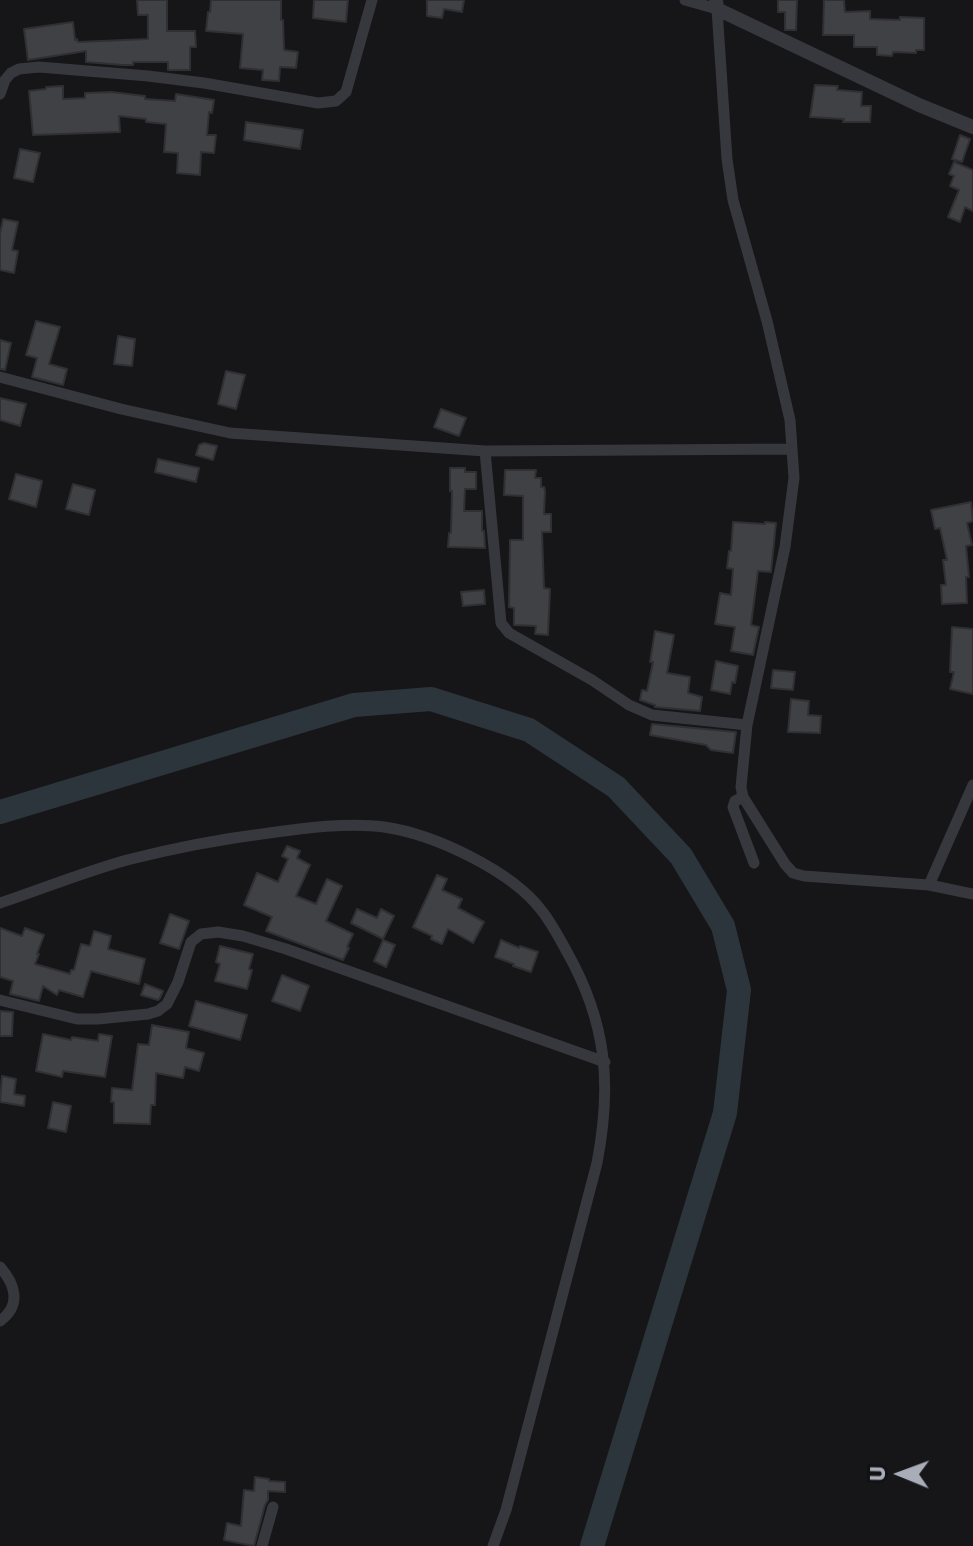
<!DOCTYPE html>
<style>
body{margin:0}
#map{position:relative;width:973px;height:1546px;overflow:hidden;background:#161618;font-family:Jost,sans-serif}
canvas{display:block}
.north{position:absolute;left:861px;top:1434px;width:80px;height:80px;-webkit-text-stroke:6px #111113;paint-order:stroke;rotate:271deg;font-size:22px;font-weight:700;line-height:32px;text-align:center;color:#a8adb8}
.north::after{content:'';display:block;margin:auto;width:28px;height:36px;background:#a8adb8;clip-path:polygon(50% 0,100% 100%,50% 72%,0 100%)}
</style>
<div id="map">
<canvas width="973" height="1546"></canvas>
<div class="north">U</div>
</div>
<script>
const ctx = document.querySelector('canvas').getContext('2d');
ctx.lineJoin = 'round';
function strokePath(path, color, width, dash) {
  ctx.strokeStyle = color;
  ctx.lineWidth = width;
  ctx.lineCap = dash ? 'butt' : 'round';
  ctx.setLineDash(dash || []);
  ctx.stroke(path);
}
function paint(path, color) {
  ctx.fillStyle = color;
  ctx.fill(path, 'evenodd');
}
strokePath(new Path2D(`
 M0 812 354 705 431 699 529 730 616 787 681 856 723 926 739 990 725 1113 592 1546`), '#2c353c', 24);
const building = new Path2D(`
 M137 0H167V31H195L196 47H190V70H168V62H133V65H123L86 62V51L28 60 24 29 73 22 75 40 77 39 78 42 148 39V15H138Z
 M211 0H281V20H283L284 50 298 52 296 68 280 67 279 81 262 80 263 70 240 68 243 34 206 31 208 12H210Z
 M314 0H348L346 22 313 18Z
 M427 0H464L462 12 444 9 442 18 427 16Z
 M778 0H797L796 30H785V12H778Z
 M824 0H844L845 12 870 11V19L900 20V17L924 18V50H916V53L893 52 892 56 877 55V47H854V35H823Z
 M815 85 838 86 837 90 862 92 861 106H871L870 122H843L844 119 810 117Z
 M63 86V99L85 98V93L111 92 145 96V99L175 101 176 94 214 100 212 113 209 112 207 135H216L214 153 201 152 200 175 177 173 178 153 164 152 166 124 146 122V119L119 116 120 132 33 135 29 91 46 89V87Z
 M246 122 303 130 300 149 244 140Z
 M960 135 970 139 962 162 952 159Z
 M20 149 40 153 33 182 14 178Z
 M954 162 973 170V211L965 207 960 222 948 217 959 190 950 186 954 176 949 174Z
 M3 219 18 222 12 250 18 251 14 273 0 270V234Z
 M36 321 60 327 49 364 67 369 63 385 32 377 37 358 26 355Z
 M118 336 135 339 132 366 114 364Z
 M0 340 11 343 5 370 0 369Z
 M226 371 245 375 236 409 218 404Z
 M0 398 26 404 20 426 0 420Z
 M441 409 466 418 459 436 434 427Z
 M204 443 217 446 213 460 196 455 199 445Z
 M158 459 199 468 196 482 155 472Z
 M450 468H465V472H476V489H465L464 511H482V531H484L485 548 448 547 449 533H451L452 491H450Z
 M505 470H536L535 478H541V487H544L545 491 544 514H551V532H542L544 588 550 589 548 635 535 634 536 626 514 625V608L509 607 510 540H523V496L504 495Z
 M16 474 42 481 36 507 9 499Z
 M73 484 95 490 89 515 66 509Z
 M971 502 973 521 967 523 972 545 966 546 969 577H966L967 603 942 604 941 585H946L943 560H947L940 528 935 529 931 510Z
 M733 522 765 524V522L776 523 771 572 758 571 751 625 759 627 753 655 731 651 735 627 715 624 720 593 731 595 733 569 727 568 729 551H731Z
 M484 590 485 604 463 606 461 592Z
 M952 627 973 629V694L950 689 954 672H950Z
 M655 631 674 635 667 673 690 677 688 693 702 697 700 711 655 707V705L640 700 642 690 647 691 653 662H650Z
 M716 661 738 666 735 683 732 682 730 694 711 690Z
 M773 670 795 672 793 690 771 688Z
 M791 699 809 701 808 715 821 716 820 733 788 732Z
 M652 724 736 732 733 753 711 750 706 745 650 735Z
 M287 846 300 851 297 858 310 865 296 896 316 904 327 879 342 886 326 921 353 934 347 947 349 948 343 960 266 931 272 917 244 905 257 873 278 882 288 859 282 856Z
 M437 875 447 879 442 890 462 899 458 908 484 922 473 943 448 929 442 944 431 939 432 936 413 927Z
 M357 909 377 918 381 909 394 916 383 939 351 923Z
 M170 914 189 921 179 949 160 943Z
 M0 928 22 936 25 928 44 935 37 954H39L35 964 70 974 71 970H74L81 944 90 946 94 931 111 936 108 949 145 959 139 984 91 971 83 997 59 990 57 995 43 986 39 1001 10 994 13 981 0 977Z
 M383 940 395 945 386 967 374 961Z
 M501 940 519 948 520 946 538 952 531 972 513 966 514 964 495 957Z
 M220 946 253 954 249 969 252 970 247 989 215 981 220 964 216 962Z
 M282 975 309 986 300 1011 272 1001Z
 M145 984 163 991 160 998 158 1000 141 995Z
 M196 1001 247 1015 240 1040 189 1026Z
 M0 1011 13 1012 12 1036H0Z
 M152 1025 189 1032 186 1048 204 1053 199 1071 185 1067 183 1078 156 1073 155 1105H151L150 1124 114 1123V1102H111L112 1088 132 1090 138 1044 149 1045Z
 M43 1034 71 1040 72 1037 98 1041 99 1034 112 1036 105 1077 63 1071 62 1077 36 1071Z
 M2 1076 16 1079 14 1094 25 1096 24 1106 0 1102Z
 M53 1102 71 1106 66 1132 48 1128Z
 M255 1477 269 1479V1481L285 1482V1492L268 1491V1500L265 1505 254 1546 224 1540 227 1523 241 1526 244 1490 254 1491Z`);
paint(building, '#404145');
strokePath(building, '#303034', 2);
strokePath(new Path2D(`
 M685 0 717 9 727 159 733 200 767 321 790 420 794 478 785 547 747 725 741 787 743 797 785 864 793 873 804 876 929 885 973 894
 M0 94 5 80 11 73 19 69 39 67 148 76 204 83 318 103 336 101 346 92 372 0
 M0 377 121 409 230 433 485 451 792 449
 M485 451 501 623 509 633 592 680 629 705 652 715 747 725
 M743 797 735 801 733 807 754 863
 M929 885 973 785
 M0 903C42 889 84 872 127 860 174 848 221 839 269 833 304 828 349 822 384 827 434 834 512 871 542 911 552 924 560 939 567 952 607 1023 612 1085 597 1163L506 1510 493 1546
 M0 1000 77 1019H98L148 1014 158 1011 167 1004 178 982 191 942 201 934 218 932 243 936 286 949 605 1062
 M0 1267C15 1284 22 1305 0 1321
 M262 1546 273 1507`), '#37383d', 11);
strokePath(new Path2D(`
 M716 0 717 9 919 105 973 127`), '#37383d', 14);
</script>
